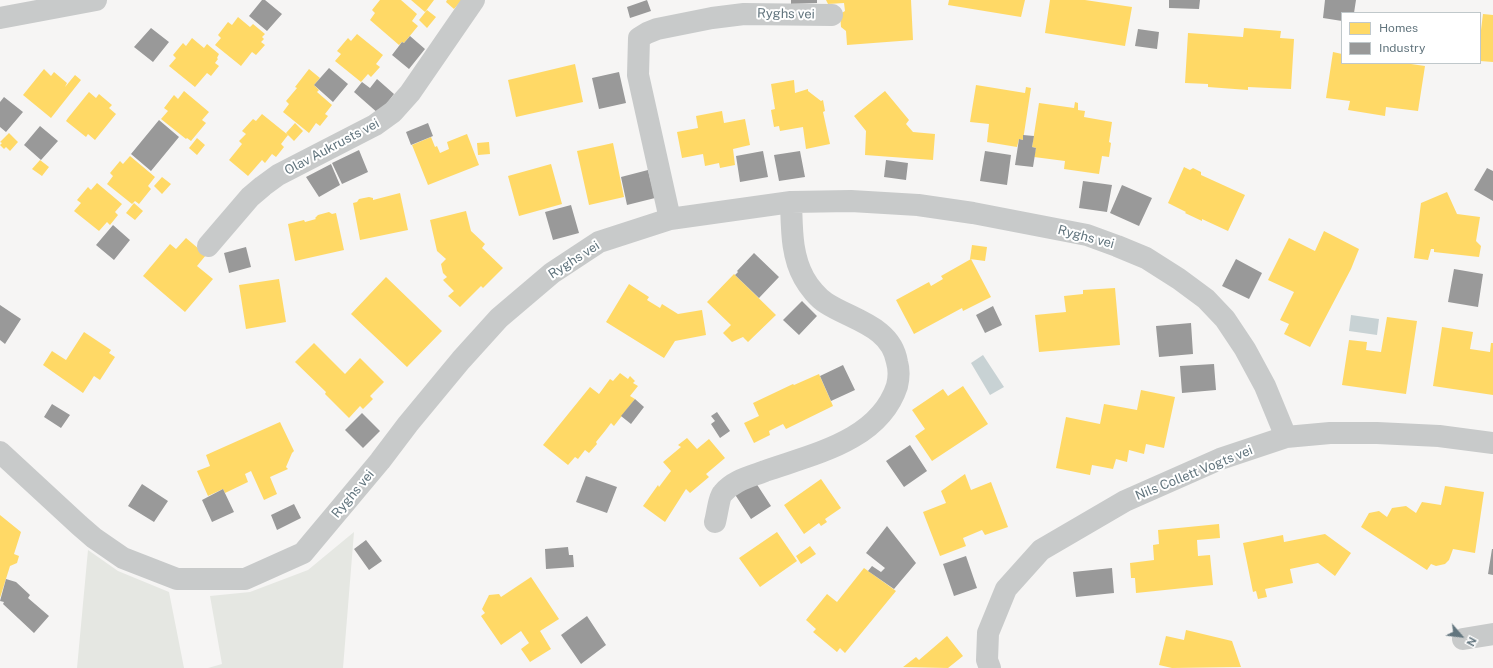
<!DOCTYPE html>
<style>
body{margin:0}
#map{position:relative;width:1493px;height:668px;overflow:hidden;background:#f6f5f4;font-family:"Public Sans",sans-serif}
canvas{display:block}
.legend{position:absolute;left:1341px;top:12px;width:140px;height:52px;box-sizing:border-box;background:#fff;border:1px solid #c0c8cb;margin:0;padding:5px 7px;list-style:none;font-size:12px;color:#62757e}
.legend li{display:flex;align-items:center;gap:8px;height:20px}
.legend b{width:20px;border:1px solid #c0c8cb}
.north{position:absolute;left:1441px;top:616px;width:40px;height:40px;-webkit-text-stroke:3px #fff;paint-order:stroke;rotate:118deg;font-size:11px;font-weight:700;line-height:16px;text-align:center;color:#62757e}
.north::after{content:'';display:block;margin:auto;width:14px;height:18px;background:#62757e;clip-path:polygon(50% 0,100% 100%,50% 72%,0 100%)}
</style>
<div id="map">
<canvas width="1493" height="668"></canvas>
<ul class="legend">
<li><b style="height:11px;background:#ffd966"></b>Homes</li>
<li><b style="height:11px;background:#999"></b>Industry</li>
</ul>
<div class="north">N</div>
</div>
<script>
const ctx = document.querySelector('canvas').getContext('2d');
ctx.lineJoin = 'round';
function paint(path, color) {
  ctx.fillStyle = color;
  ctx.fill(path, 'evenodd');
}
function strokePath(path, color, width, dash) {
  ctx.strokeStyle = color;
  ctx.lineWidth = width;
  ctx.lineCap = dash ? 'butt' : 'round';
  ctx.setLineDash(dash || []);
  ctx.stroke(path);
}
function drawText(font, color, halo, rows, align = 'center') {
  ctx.font = font + ' "Public Sans",sans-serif';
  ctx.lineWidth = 4;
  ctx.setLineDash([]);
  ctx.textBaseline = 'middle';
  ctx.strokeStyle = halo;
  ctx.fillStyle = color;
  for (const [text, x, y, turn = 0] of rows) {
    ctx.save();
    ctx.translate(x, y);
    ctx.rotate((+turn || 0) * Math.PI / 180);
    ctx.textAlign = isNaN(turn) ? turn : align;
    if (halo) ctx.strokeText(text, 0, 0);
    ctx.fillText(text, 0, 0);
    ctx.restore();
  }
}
paint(new Path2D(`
 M354 532 343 668H208L222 664 210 596 250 592 308 570Z
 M88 550 118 571 169 592 184 668H77Z`), '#e5e7e2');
paint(new Path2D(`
 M1351 315 1379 319 1377 335 1349 331Z
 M983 355 1004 387 990 395 971 363Z`), '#c8d2d4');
paint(new Path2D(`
 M380 0H401L417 14 412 21 418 26 404 43 402 42 399 45 370 20 375 13 372 10Z
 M411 0H434L425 12Z
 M447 0H462L454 9 446 2Z
 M826 0H911L913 40 847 45 846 31 841 27 840 14 845 11 844 3 828 4Z
 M949 0H1025L1021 17 948 5Z
 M1050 0H1085L1132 7 1125 46 1045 33Z
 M427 10 436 17 427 28 419 20Z
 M1483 14 1493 15V62L1480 61V38Z
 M238 17 250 27 253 24 265 34 262 37 264 39 261 42 265 45 256 55 252 52 241 66 215 45 221 38 218 35 228 22 232 25Z
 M1244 28 1281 31 1280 38 1294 39 1291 89 1248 87V90L1208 87V84L1185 83 1188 33 1243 37Z
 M357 34 383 55 376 64 380 67 371 77 368 74 361 82 335 61 341 54 337 51 348 38 351 41Z
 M192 38 204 48 207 44 219 54 217 58 218 59 215 63 219 66 211 76 207 73 195 87 169 66 176 58 173 55 183 43 186 46Z
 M1333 52 1342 54V63H1404L1425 66 1418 111 1386 107 1385 116 1348 110 1350 101 1326 98Z
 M575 64 583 102 516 117 508 80Z
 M44 69 51 76 54 72 67 83 65 87 75 75 81 80 51 118 23 95Z
 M309 69 320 78 314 85 319 90 317 92 332 105 325 114 328 116 320 126 316 123 309 133 283 112 289 104 286 101 297 88 295 87Z
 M794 80 795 93 808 89V91L821 101 823 100 825 111 823 112 830 144 806 149 803 127 780 131 779 126 774 127 771 110 775 109 771 84Z
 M976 85 1025 93 1026 87 1031 88 1023 140 1019 139 1017 147 987 142 989 124 970 122Z
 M184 91 209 112 202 120 206 123 191 141 187 138 186 139 161 119 168 111 164 108 174 95 178 99Z
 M885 91 909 120 906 124 913 132 935 134 933 160 865 155 866 131 854 116Z
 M89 92 96 98 99 94 112 105 109 108 116 114 95 140 88 134 86 137 66 121 68 118Z
 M1075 102 1078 103V110L1085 111 1084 117 1112 122 1109 142 1111 143 1109 157 1102 156 1099 174 1064 169 1065 161 1034 157 1036 148 1032 147 1039 103 1074 108Z
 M722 111 724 123 745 119 750 145 733 149 735 165 720 168 719 163 705 166 703 154 682 158 677 132 698 128 696 116Z
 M262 114 288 135 281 144 284 147 276 157 272 154 265 163 262 160 248 176 229 160 242 144 239 141 246 134 242 131 253 119 256 121Z
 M295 123 303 131 294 141 286 133Z
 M9 133 18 142 10 151 6 147 4 149 0 145 2 143 0 142Z
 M467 134 479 165 428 185 412 145 431 137 435 147 437 146 440 153 449 149 447 142Z
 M197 138 205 145 197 155 189 148Z
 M489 142 490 154 478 155 477 143Z
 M613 143 624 197 589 205 577 151Z
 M130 156 155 177 148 186 151 189 139 204 135 201 132 204 107 184 113 176 110 173 120 161 123 164Z
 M40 160 49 167 42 176 32 169Z
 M551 164 562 204 519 216 508 176Z
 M1184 167 1190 170 1193 168 1201 172V175L1245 195 1228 231 1202 219V221L1185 213 1186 212 1168 203Z
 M162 177 171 184 162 194 154 186Z
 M97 183 122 204 115 212 118 215 110 225 107 222 99 231 74 211 81 203 77 200 88 187 91 190Z
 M1447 192 1457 214 1480 217 1476 241 1481 246 1479 257 1434 252V249H1431L1428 260 1414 258 1421 203Z
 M400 193 408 230 360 240 353 203 357 202 359 199 369 197 373 198V200Z
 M134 203 143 211 135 220 126 213Z
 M466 211 471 231 485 244 482 248 503 268 483 288 481 286 460 307 448 296 454 291 443 280 447 277 443 273 441 264 446 259 437 251 430 220Z
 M329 212 332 214 336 213 344 250 295 261 288 224 304 220 305 222 316 219 315 218 318 215Z
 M1324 231 1359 249 1351 269 1310 347 1284 334 1289 324 1280 320 1294 292 1268 280 1289 238 1315 251Z
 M186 238 206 255 197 266 213 279 185 312 143 276 170 244 176 249Z
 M972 245 987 247 985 261 970 259Z
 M971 259 991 297 963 311 962 308 914 334 896 300 929 282 931 286 943 279 941 276Z
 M734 274 776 315 748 342 743 337 732 342 723 333 731 325 707 302Z
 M386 277 442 331 407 367 351 314Z
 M279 279 286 322 246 329 239 285Z
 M629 284 649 297 647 300 660 308 662 304 678 314 702 310 706 335 675 341 664 358 606 322Z
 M1115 288 1120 345 1039 352 1035 315 1066 312 1064 296 1083 294V290Z
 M1387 317 1417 321 1406 394 1342 385 1349 340 1367 342 1366 350 1381 352Z
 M1442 327 1473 332 1470 349 1490 352 1491 343H1493V395L1433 386Z
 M84 332 111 350 109 353 115 357 100 380 94 376 83 393 43 365 52 351 66 360Z
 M314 343 345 374 360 358 384 382 370 396 373 399 363 409 360 406 349 418 325 394 326 392 295 362Z
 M620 373 628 379 630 376 635 381 633 383 638 386 630 396 635 399 614 426 611 423 605 431 596 442 597 444 589 453 585 450 578 459 575 457 568 465 543 445 590 387 599 394 610 379 613 381Z
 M819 374 833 406 786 429 783 424 769 431 770 435 754 443 744 423 759 416 753 403 793 384 794 385Z
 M963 386 988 424 932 461 915 436 925 429 912 410 943 389 948 396Z
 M1141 390 1175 397 1164 448 1146 444 1144 454 1129 450 1127 462 1116 459 1113 469 1092 465 1090 475 1056 468 1066 417 1100 424 1104 404 1137 410Z
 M280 422 294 451 292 453 286 467 288 469 270 477 277 494 264 500 251 471 245 474 248 482 225 493 223 489 208 496 197 471 210 466 206 455Z
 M687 438 697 449 709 439 725 458 706 474 709 477 690 493 686 489 665 522 643 506 658 485 659 487 671 471 663 462 681 447 678 445Z
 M965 474 971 490 991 482 1008 527 985 535 982 530 963 538 966 546 940 556 923 512 946 503 941 491Z
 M821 479 841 508 825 519 827 522 821 526 819 523 804 534 784 505Z
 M1445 486 1484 492 1475 553 1453 549 1449 560 1445 564 1436 566 1431 564 1427 570 1361 527 1369 513 1379 511 1387 517 1392 508 1406 506 1416 513 1422 502 1441 505Z
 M0 515 21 532 14 554 19 556 17 563 10 566 0 598Z
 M1219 524 1220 538 1197 540 1198 556 1210 555 1213 585 1136 593 1135 578H1131L1130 563 1154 560 1153 545 1159 544 1158 530Z
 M777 532 797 561 760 587 739 558Z
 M1325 534 1351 553 1335 576 1318 563 1290 569 1293 583 1265 589 1267 597 1258 599 1256 591 1253 592 1243 543 1283 535 1284 542Z
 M810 546 816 554 801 564 796 556Z
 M864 568 896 591 845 653 840 648 837 652 813 632 816 629 806 620 827 594 837 602Z
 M531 577 559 619 540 631 551 649 530 662 521 649 529 643 521 631 501 645 481 616 485 613 482 609 489 595 499 594 501 597Z
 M1186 630 1232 641 1241 667 1172 668 1159 665 1166 636 1184 640Z
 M947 636 963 656 948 668 903 667 916 657 919 660Z`), '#ffd966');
paint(new Path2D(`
 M262 0H265L282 14 267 31 249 16Z
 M647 0 651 11 630 18 627 7Z
 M791 0H817V3L791 4Z
 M1169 0H1200L1199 9 1169 8Z
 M1325 0H1356L1354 13H1342V21L1323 18Z
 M151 28 169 42 153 62 134 47Z
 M1138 29 1159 32 1157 49 1135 46Z
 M410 36 425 49 409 69 392 55 402 42 404 43Z
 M329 68 348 84 333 102 314 85Z
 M619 72 626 103 599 109 592 78Z
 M377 79 394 94 379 114 354 92 362 82 370 88Z
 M4 97 23 112 6 132 0 127V102Z
 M159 120 179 137 151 171 131 154Z
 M428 123 433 136 411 145 406 132Z
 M40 126 58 141 41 160 24 145Z
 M1023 135 1034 136 1032 147 1036 148 1033 167 1015 165 1019 139 1023 140Z
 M359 150 368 172 342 184 332 163Z
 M763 151 768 177 740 182 736 156Z
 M800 151 805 177 779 181 774 155Z
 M985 151 1011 155 1007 185 980 181Z
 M886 160 908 163 906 180 884 177Z
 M331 164 340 185 319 197 306 177Z
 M1487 168 1493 171V201L1474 190Z
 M648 170 655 198 627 205 621 177Z
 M1083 181 1112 185 1107 212 1079 208Z
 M1122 185 1152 198 1139 226 1110 213Z
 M571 205 579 233 553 240 545 212Z
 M113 225 130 240 114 260 96 245Z
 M246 247 251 267 229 273 224 253Z
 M754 253 779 277 759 298 735 275 738 272 737 271Z
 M1236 259 1262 273 1249 299 1222 286Z
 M1454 269 1483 274 1478 307 1448 302Z
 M802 301 817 316 799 335 783 320Z
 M0 305 21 319 5 344 0 340Z
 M993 306 1002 325 985 333 976 315Z
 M1191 323 1193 354 1159 357 1156 326Z
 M1214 364 1216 390 1182 393 1180 366Z
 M843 365 855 390 831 401 820 376Z
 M635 399 644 407 631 424 621 416Z
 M52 404 70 415 61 428 44 417Z
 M717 412 730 431 720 438 711 424 715 421 711 416Z
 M362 413 380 431 363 448 345 430Z
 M910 445 927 471 904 487 886 461Z
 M586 476 617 487 607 513 576 502Z
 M754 480 771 506 751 519 734 493Z
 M142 484 168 501 154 522 128 506Z
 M223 489 234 512 212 522 202 500Z
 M294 504 301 518 277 530 271 515Z
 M887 526 916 563 894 589 868 571 872 566 881 572 885 568 866 553Z
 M366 540 382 561 369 570 354 549Z
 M568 547 569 555H573L574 567 546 569 545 549Z
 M1492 549H1493V575L1488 574Z
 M966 556 977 588 954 596 943 564Z
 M1112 568 1114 593 1076 597 1073 572Z
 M6 579 16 582 30 595 28 598 49 616 34 633 3 604 4 602 0 601Z
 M587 616 606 645 581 664 561 635Z`), '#999');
strokePath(new Path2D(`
 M0 18 96 0
 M670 219 638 75 639 38 647 33 657 29 712 18 744 14 832 15
 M208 246 250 197 263 186 278 175 375 125 393 112 410 93 474 0
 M0 452 79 525 94 538 123 558 177 579H245L303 553 380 461 408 424 461 360 499 318 552 273 599 242 670 219 791 202 851 201 918 205 973 213 1087 235 1117 246 1146 258 1179 279 1206 299 1225 319 1245 349 1265 386 1286 437
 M715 522C717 515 719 497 723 493 734 480 750 477 765 471 813 454 879 441 897 386 899 378 899 369 897 362 891 326 852 320 826 303 818 298 809 287 804 278 791 255 792 228 791 202
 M1463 639 1493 634
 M990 668 987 660 988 633 1006 589 1041 550 1125 501 1220 459 1286 437 1330 433H1377L1439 436 1493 443`), '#c8caca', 22);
drawText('13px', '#62757e', '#fff', [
 ["Ryghs vei",786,14,1],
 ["Olav Aukrusts vei",332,147,-28],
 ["Ryghs vei",1086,237,15],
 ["Ryghs vei",574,260,-33],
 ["Nils Collett Vogts vei",1194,473,-22],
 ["Ryghs vei",353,494,-50]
]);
</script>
